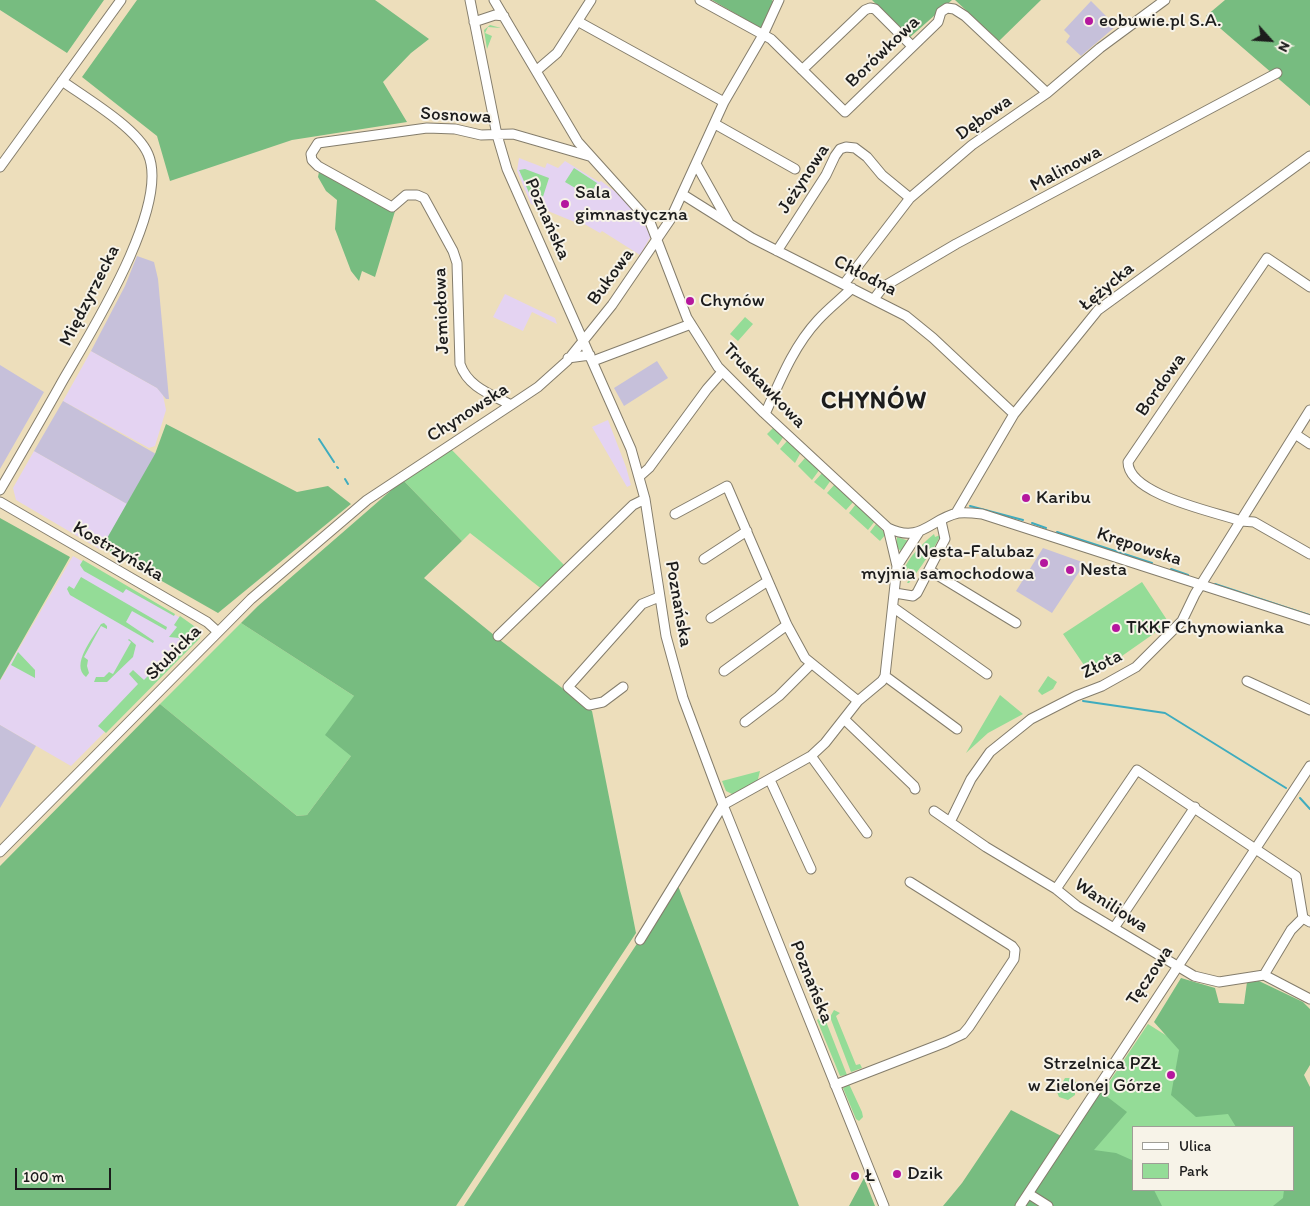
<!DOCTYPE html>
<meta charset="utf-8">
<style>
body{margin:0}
#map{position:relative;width:1310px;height:1206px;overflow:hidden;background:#eddebb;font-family:Itim,sans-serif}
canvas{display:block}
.legend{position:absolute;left:1132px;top:1126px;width:162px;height:65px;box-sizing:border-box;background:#f7f3e8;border:1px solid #9f9d96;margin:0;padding:6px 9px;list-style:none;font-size:15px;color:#1c1c1c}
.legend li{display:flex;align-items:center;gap:10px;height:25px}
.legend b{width:25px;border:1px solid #9f9d96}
.north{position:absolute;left:1245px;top:15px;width:50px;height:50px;-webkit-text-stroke:4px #f7f3e8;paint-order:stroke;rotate:116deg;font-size:14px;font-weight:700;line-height:20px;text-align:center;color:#1c1c1c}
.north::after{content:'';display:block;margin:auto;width:18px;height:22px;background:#1c1c1c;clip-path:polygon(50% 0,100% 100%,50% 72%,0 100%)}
.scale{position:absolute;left:15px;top:1168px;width:96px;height:22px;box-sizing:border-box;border:2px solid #1c1c1c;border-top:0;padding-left:6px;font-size:15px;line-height:18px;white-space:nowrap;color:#1c1c1c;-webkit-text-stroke:4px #f7f3e8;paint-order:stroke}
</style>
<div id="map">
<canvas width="1310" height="1206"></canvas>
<ul class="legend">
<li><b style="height:6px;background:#fff"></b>Ulica</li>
<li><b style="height:14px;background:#94dc97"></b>Park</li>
</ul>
<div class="north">N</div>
<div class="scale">100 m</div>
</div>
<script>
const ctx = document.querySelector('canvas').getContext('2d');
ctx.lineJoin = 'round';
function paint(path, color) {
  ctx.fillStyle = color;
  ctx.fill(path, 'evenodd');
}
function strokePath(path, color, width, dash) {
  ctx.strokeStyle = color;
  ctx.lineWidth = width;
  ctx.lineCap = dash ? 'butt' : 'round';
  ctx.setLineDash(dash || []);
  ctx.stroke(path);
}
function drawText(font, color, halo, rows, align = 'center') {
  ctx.font = font + ' Itim,sans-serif';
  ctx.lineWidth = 4;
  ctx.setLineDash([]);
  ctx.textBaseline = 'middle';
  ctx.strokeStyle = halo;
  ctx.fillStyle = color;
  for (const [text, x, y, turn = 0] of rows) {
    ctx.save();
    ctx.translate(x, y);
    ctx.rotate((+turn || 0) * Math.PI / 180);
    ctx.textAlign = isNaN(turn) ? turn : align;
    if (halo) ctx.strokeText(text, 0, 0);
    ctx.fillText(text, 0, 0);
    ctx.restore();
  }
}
paint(new Path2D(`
 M519 158 545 168 547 163 558 168 565 161 599 182 601 181 621 196 641 219 651 236 640 255 602 231 600 233 579 221 577 223 531 204 517 171Z
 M505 294 555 318 557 324 532 312 523 331 493 317Z
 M91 351 157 388 163 395 166 410 155 446 149 448 63 401Z
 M608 420 626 467 631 485 627 487 592 427Z
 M34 451 127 504 101 550 16 500 13 488Z
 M73 556 196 627 197 639 71 766 0 725V681Z`), '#e4d3f2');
paint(new Path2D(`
 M1091 1 1116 26 1081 56 1066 42 1070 36 1064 30Z
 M137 256 154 262 158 279 169 399H166L157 388 91 351 125 286Z
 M657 361 668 378 624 406 614 388Z
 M0 365 44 392 0 469Z
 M63 401 156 454 127 504 34 451Z
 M1043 548 1085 563 1052 613 1016 591Z
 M0 725 36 746 0 808Z`), '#c6c0da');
paint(new Path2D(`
 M490 25 501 28 488 27 485 33 492 36 487 49 484 30Z
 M574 168 597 183 589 196 565 182Z
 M525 169 549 178 540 206 534 204 519 170Z
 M745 317 753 324 738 341 730 334Z
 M773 428 784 436 778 445 767 434Z
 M787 441 801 452 795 463 780 449Z
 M449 447 565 566 543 590 470 533 462 541 403 480Z
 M805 458 820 469 812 480 798 466Z
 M823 472 831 480 824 490 814 482Z
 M835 484 854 501 846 510 827 493Z
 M856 504 875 521 868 530 849 513Z
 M876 524 886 534 880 541 870 532Z
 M934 534 935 537 940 535C940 541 915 575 909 583H907L913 571 908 568 902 577C904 561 922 544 934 534Z
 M897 537 909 541 902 552 896 547Z
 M83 560 175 614 174 616 126 589 123 593 84 571 80 565Z
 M81 577 167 627 166 630 132 611 126 622 154 641 153 643 70 595 67 589 69 586 74 589Z
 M1142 582 1169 623 1092 677 1063 634Z
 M180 616 201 631 200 638 106 733 98 726 138 684 129 674 133 670 144 680 181 642 179 638 169 637 177 627 174 625Z
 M104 623 107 626V629L101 626 84 657 88 660 87 666 89 673 86 677C70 665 93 638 101 624Z
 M241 623 354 696 351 756 307 815 297 816 160 704Z
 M129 639 136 645 133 657 107 682H94L96 677H104L109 672 113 674 131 642 128 640Z
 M18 652 35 670V678L11 665Z
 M1048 676 1057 682 1053 689 1042 695 1038 691Z
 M1000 695 1023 714 988 733 966 753Z
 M760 771 757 783 734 795 726 791 722 781Z
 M834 1010 840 1013 836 1016 856 1065 860 1064 862 1068 851 1072 830 1017Z
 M821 1017 825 1019 847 1075 840 1076 817 1020Z
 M1148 1024 1310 1126V1206H1054L1035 1193ZM1134 1127H1294V1190H1134Z
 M1065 1078H1070L1077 1083 1075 1085V1095L1068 1100 1059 1097 1057 1092Z
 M849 1084 862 1112 863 1117 859 1121 856 1119 843 1088Z`), '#94dc97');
paint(new Path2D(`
 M0 0H104L67 53 0 10Z
 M137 0H375L429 39 411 53 383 82 407 122 292 140 170 181 157 136 82 77Z
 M712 0H772L774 3 762 29Z
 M872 0H952L909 38Z
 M955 0H1041L999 41Z
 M1225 0H1310V106L1206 16Z
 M320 167 396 208 375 277 362 271 359 281 351 271 335 229 337 200 326 191 318 177Z
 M166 424 297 492 328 486 351 504 218 613 102 547 155 454Z
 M403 480 462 541 424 578 500 640 592 711 636 933 456 1206H0V866L160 704 297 816 307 815 351 756 325 735 354 696 241 623 258 606Z
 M0 518 70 557 0 680Z
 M677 883 799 1206H464Z
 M1181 978 1215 988 1219 1003 1244 1004 1247 982 1259 981 1303 1002 1310 1009V1065L1304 1075 1310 1087V1206H1273L1283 1198 1284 1190H1294V1127H1236L1228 1114 1196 1117 1171 1095 1179 1050 1154 1022Z
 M1101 1092 1127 1112 1094 1150 1116 1153 1134 1161V1190H1154L1162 1206H943L962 1183 1011 1110 1067 1139 1050 1168Z
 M864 1178 875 1206H849Z`), '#77bc80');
strokePath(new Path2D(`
 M319 439 334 462
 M337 467 338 468
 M345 479 348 484
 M970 506 1023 520
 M1032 523 1046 528
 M1057 532 1152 563
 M1171 569 1188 575
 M1215 584 1309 615
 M1083 701 1165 713 1286 788
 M1300 798 1310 809`), '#3facbe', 2);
const minor = new Path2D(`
 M470 0 497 135 507 169 631 449 645 499 666 636 683 698 723 805 884 1206
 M494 0 578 142 650 222 687 318 718 367 764 413 888 528C921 544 930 519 958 513 966 512 974 513 982 514L1310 620
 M700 0 771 39 845 112 938 22 941 12 947 8 954 9 965 16 1047 93
 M474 22 495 15 504 16
 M579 22 724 102
 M802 70 865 10 870 8 875 9 912 46
 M536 71 557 53 591 0
 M715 124 795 169
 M696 164 729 223
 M0 167 121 0
 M682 194 752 238 906 316 933 338 1014 414
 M777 251 826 175 835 156 840 149 846 147 855 148 867 157 882 175 910 198
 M844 284 910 198 972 145 1047 93 1100 48 1165 0
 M1310 287 1267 258 1128 462C1128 495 1216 512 1241 521L1254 522 1310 554
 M874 299 883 287 956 244 1277 73
 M568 358 590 355
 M593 361 691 324
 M511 405C490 394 468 387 460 364L457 263 453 251 424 198 417 195H406L392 207 318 166 312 160 311 154 318 143 427 128 455 129 481 135 513 134 589 156
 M765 414C780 381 793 347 818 320 829 308 841 299 852 288
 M1295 434 1310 444
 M640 476 649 468 707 389 722 372
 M0 490C21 454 42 418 62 382 89 335 171 206 148 154 137 128 86 98 62 81
 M0 502 207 622 218 632
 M956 513 1014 414 1098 310 1310 156
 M675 514 727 486 787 625 805 658 858 701
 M704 559 747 531
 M897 566 919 532
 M929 570 1016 623
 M895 593 913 596 917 593 945 539 941 521
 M894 608 987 674
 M711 618 768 581
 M498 636 633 505 645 499
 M724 671 787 625
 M885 676 957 729
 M1247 681 1310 710
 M623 687 603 702 589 705 568 687 642 604 659 597
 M844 719 914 786 915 789
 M745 722 779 696 811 664
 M811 756 867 833
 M770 780 811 869
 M934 811 986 847 1056 889 1077 906 1194 976 1219 982 1264 975 1310 999
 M950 822 971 779 990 752 1031 719 1076 696 1102 686 1136 667 1182 621 1195 594 1310 410
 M0 852 251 599 367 500 511 405 538 387 567 361 612 305 670 220 724 102 763 35 779 0
 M1056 889 1137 770 1296 876 1303 918 1310 922
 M1114 928 1195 807
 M640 940 723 805 811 756 825 743 858 701 882 681 885 676 897 566 888 528
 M1264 975 1291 930 1303 918
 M835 1085 946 1042 963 1034 969 1027 1014 959 1015 950 1012 946 910 882
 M1029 1194 1048 1206
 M1020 1206 1310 766`);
strokePath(minor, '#847d6c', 11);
strokePath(minor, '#fff', 9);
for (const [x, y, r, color] of [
 [1089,21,5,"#b5179e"],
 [565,204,5,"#b5179e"],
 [690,301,5,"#b5179e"],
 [1026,498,5,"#b5179e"],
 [1044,563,5,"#b5179e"],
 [1070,570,5,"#b5179e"],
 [1116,628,5,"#b5179e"],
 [1171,1075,5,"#b5179e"],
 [897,1174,5,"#b5179e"],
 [855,1176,5,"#b5179e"]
]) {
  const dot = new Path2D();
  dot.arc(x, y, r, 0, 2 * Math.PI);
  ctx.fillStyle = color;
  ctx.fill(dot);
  strokePath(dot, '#f7f3e8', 2);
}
drawText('19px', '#1c1c1c', '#f7f3e8', [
 ["eobuwie.pl S.A.",1099,21],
 ["Sala",575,193],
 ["gimnastyczna",575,215],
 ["Chynów",700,301],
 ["Karibu",1036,498],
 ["Nesta-Falubaz",1034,552,"right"],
 ["myjnia samochodowa",1034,574,"right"],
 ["Nesta",1080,570],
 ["TKKF Chynowianka",1126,628],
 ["Strzelnica PZŁ",1161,1064,"right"],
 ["w Zielonej Górze",1161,1086,"right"],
 ["Dzik",907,1174],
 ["Ł",865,1176]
], 'left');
drawText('19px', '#1c1c1c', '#f7f3e8', [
 ["Borówkowa",883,52,-44],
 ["Sosnowa",456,116,3],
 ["Dębowa",984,118,-36],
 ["Malinowa",1066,169,-28],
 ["Jeżynowa",804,179,-57],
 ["Poznańska",547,219,66],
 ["Chłodna",865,276,27],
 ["Bukowa",611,277,-54],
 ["Łężycka",1107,287,-40],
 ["Międzyrzecka",90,296,-63],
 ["Jemiołowa",442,311,-92],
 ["Bordowa",1161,385,-55],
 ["Truskawkowa",764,386,46],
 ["Chynowska",468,413,-33],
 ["Krępowska",1139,547,18],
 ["Kostrzyńska",118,552,30],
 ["Poznańska",678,604,80],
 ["Słubicka",174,653,-45],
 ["Złota",1102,665,-27],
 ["Waniliowa",1111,906,33],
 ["Tęczowa",1150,976,-56],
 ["Poznańska",811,982,68]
]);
ctx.letterSpacing = '1px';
drawText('bold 24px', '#1c1c1c', '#f7f3e8', [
 ["CHYNÓW",874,402]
]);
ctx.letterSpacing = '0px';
</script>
